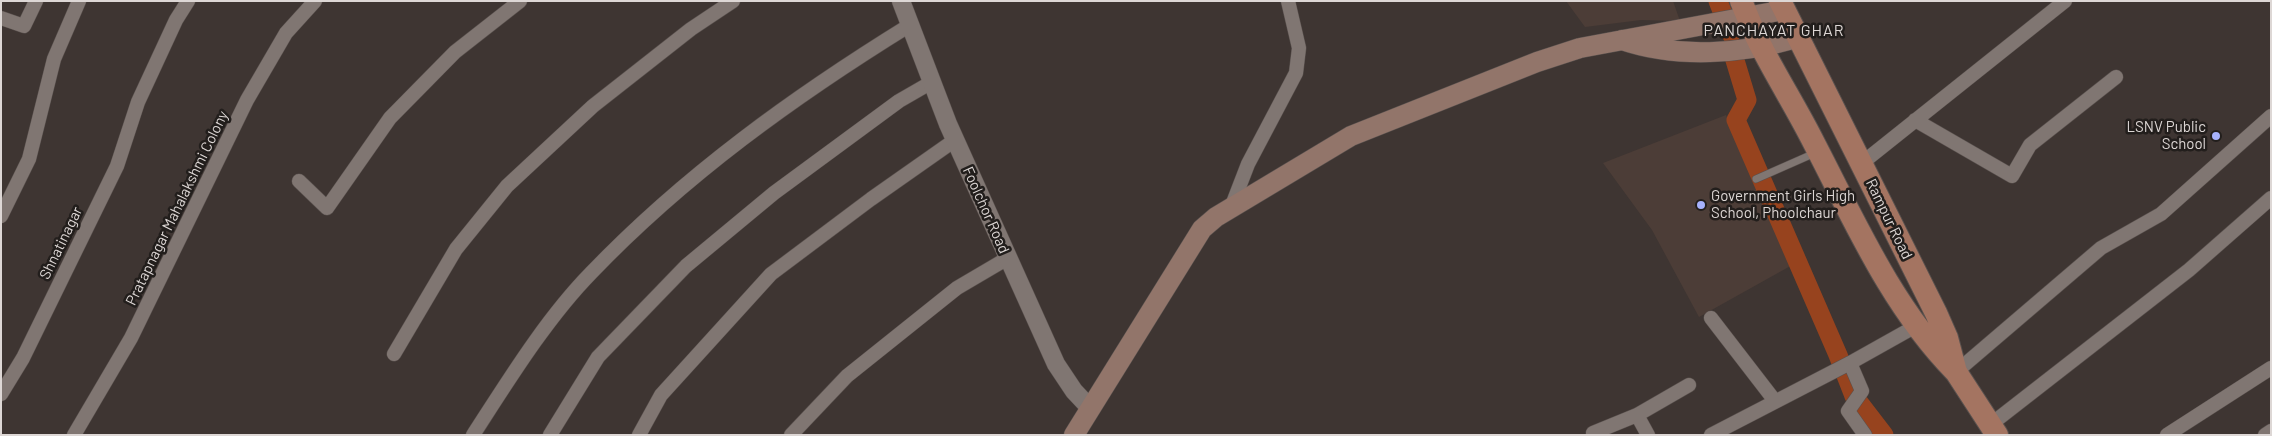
<!DOCTYPE html>
<style>
body{margin:0}
#map{position:relative;width:2272px;height:436px;overflow:hidden;background:#3e3532;font-family:Barlow,sans-serif}
canvas{display:block}
.frame{position:absolute;inset:0;border:2px solid #ddd7d5;pointer-events:none}
</style>
<div id="map">
<canvas width="2272" height="436"></canvas>
<div class="frame"></div>
</div>
<script>
const ctx = document.querySelector('canvas').getContext('2d');
ctx.lineJoin = 'round';
function paint(path, color) {
  ctx.fillStyle = color;
  ctx.fill(path, 'evenodd');
}
function strokePath(path, color, width, dash) {
  ctx.strokeStyle = color;
  ctx.lineWidth = width;
  ctx.lineCap = dash ? 'butt' : 'round';
  ctx.setLineDash(dash || []);
  ctx.stroke(path);
}
function drawText(font, color, halo, rows, align = 'center') {
  ctx.font = font + ' Barlow,sans-serif';
  ctx.lineWidth = 5;
  ctx.setLineDash([]);
  ctx.textBaseline = 'middle';
  ctx.strokeStyle = halo;
  ctx.fillStyle = color;
  for (const [text, x, y, turn = 0] of rows) {
    ctx.save();
    ctx.translate(x, y);
    ctx.rotate((+turn || 0) * Math.PI / 180);
    ctx.textAlign = isNaN(turn) ? turn : align;
    if (halo) ctx.strokeText(text, 0, 0);
    ctx.fillText(text, 0, 0);
    ctx.restore();
  }
}
paint(new Path2D(`
 M1566 1H1673L1680 21 1641 20 1585 27Z
 M1726 115 1794 264 1699 317 1652 230 1603 163Z`), '#4c3d37');
strokePath(new Path2D(`
 M1718 1 1731 34
 M1734 57 1747 100 1736 120 1838 355 1854 396 1884 435`), '#97431e', 19);
const service = new Path2D(`
 M1756 179 1815 153`);
const minor = new Path2D(`
 M1 18 24 26 36 1
 M1915 120 2012 176 2030 145 2116 77
 M1862 163 2065 1
 M299 181 327 208 390 118 455 52 520 1
 M1231 208 1248 164 1296 73 1299 48 1288 1
 M1 216 29 159 54 59 79 1
 M1711 318 1775 401
 M394 354 456 249 507 186 593 106 691 29 733 1
 M1850 363 1862 391 1848 411 1865 435
 M1956 372 2101 248 2161 214 2271 116
 M1 394 23 358 117 166 138 102 176 20 188 1
 M1637 415 1648 435
 M1990 425 2189 270 2271 198
 M1593 433 1637 415 1689 385
 M74 435 131 338 247 100 286 33 315 1
 M473 435C508 381 546 319 591 273 685 175 795 96 910 25
 M550 435 598 357 686 266 774 193 899 101 932 82
 M639 435 661 395 771 274 871 199 955 140
 M791 435 847 376 957 288 1008 258
 M1711 435 1850 363 1916 326
 M2167 435 2271 368
 M2265 435 2271 431`);
const tertiary = new Path2D(`
 M901 1 948 124 1056 364 1074 391 1090 408`);
const secondary = new Path2D(`
 M1622 40C1678 59 1742 54 1797 38
 M1074 435 1202 229 1216 217 1351 136 1537 62 1580 48 1784 10`);
const primary = new Path2D(`
 M1741 1C1748 17 1754 34 1763 50 1779 81 1798 111 1814 143 1855 222 1892 307 1955 371
 M1780 1 1936 313 1947 338 1956 372 1997 435`);
strokePath(service, '#59514e', 8);
strokePath(minor, '#59514e', 15);
strokePath(tertiary, '#59514e', 19);
strokePath(secondary, '#59514e', 21);
strokePath(primary, '#59514e', 24);
strokePath(service, '#807672', 7);
strokePath(minor, '#807672', 14);
strokePath(tertiary, '#807672', 18);
strokePath(secondary, '#92756a', 20);
strokePath(primary, '#a47461', 22);
for (const [x, y, r, color] of [
 [2216,136,5,"#a6b1fc"],
 [1701,205,5,"#a6b1fc"]
]) {
  const dot = new Path2D();
  dot.arc(x, y, r, 0, 2 * Math.PI);
  ctx.fillStyle = color;
  ctx.fill(dot);
  strokePath(dot, '#221e1c', 2);
}
drawText('15px', '#ddd7d5', '#221e1c', [
 ["LSNV Public",2206,127],
 ["School",2206,144],
 ["Government Girls High",1711,196,"left"],
 ["School, Phoolchaur",1711,213,"left"]
], 'right');
drawText('15px', '#ddd7d5', '#221e1c', [
 ["Pratapnagar Mahalakshmi Colony",177,208,-64],
 ["Foolchor Road",986,210,66],
 ["Rampur Road",1889,219,64],
 ["Shnatinagar",61,243,-64]
]);
ctx.letterSpacing = '1px';
drawText('16px', '#ddd7d5', '#221e1c', [
 ["PANCHAYAT GHAR",1774,31]
]);
ctx.letterSpacing = '0px';
</script>
